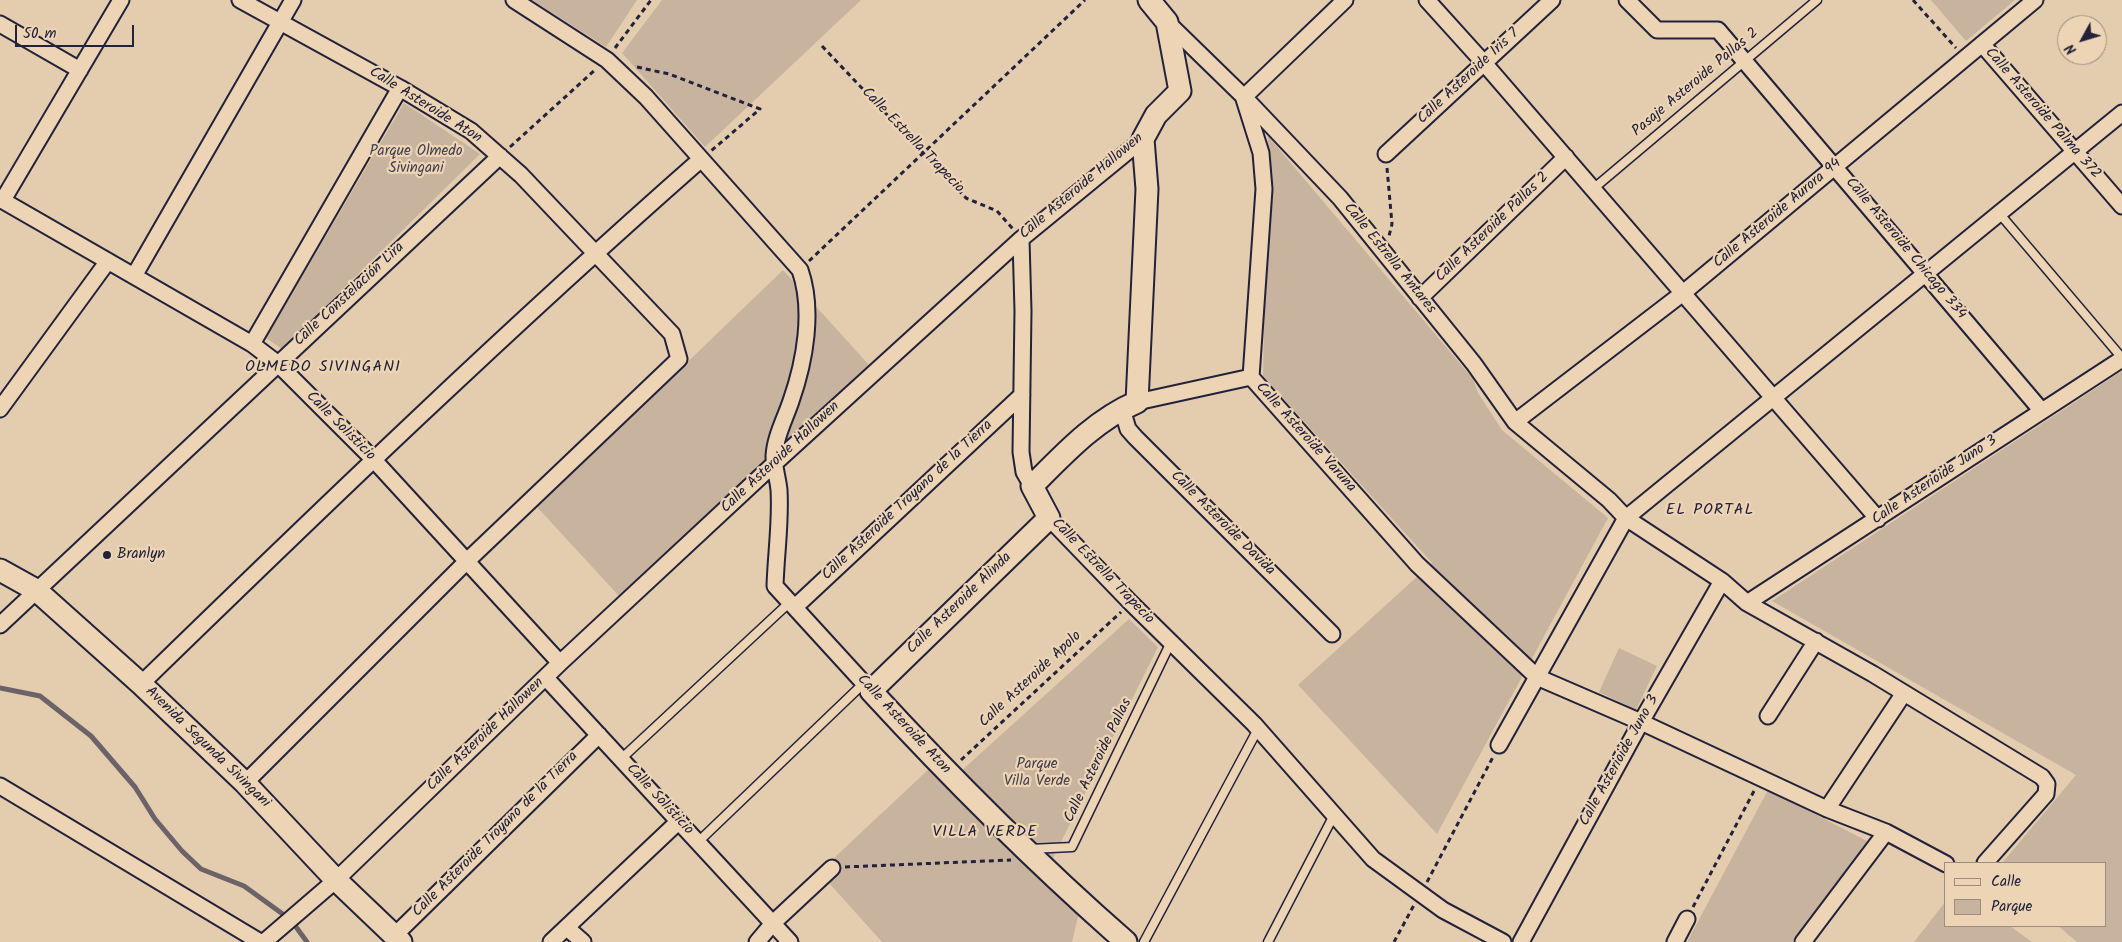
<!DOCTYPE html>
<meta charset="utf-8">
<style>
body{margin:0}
#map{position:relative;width:2122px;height:942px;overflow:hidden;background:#e4cdaf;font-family:Kalam,sans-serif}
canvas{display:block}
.legend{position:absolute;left:1944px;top:862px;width:162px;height:65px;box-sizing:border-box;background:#ecd4b4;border:1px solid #9b8d84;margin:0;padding:6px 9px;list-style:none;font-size:15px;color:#22223b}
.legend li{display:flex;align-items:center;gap:10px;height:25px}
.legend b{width:25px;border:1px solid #9b8d84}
.north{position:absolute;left:2057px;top:15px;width:50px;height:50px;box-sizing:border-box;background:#ecd4b4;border:1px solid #9b8d84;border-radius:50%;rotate:231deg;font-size:14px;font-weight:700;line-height:20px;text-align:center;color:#22223b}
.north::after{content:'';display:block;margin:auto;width:18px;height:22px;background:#22223b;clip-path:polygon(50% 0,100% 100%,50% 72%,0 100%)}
.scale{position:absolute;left:15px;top:25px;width:119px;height:22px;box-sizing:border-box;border:2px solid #22223b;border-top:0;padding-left:6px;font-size:15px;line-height:18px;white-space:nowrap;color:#22223b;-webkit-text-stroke:4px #ecd4b4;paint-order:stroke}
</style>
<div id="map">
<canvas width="2122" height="942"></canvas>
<ul class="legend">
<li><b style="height:6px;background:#ecd4b4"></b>Calle</li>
<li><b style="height:14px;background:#c8b39e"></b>Parque</li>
</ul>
<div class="north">N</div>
<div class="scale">50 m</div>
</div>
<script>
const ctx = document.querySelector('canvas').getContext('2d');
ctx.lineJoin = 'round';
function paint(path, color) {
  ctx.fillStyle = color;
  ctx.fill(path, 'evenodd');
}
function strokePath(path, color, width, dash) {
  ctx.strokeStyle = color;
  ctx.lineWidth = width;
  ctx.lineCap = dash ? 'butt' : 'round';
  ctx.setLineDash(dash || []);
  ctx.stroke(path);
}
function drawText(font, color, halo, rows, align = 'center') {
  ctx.font = font + ' Kalam,sans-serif';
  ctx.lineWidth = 4.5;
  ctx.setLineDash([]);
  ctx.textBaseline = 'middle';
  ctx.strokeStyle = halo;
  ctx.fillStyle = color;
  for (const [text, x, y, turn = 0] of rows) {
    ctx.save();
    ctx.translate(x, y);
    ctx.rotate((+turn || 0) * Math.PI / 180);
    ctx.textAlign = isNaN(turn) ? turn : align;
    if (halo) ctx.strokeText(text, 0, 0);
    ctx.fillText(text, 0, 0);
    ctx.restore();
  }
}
paint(new Path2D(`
 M532 0H637L606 47Z
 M662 0H861L705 147 622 53Z
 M1931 0H2015L1966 41Z
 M404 103 480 154 282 349 266 338Z
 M1268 136 1473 379 1478 393 1502 430 1608 518 1437 834 1298 685 1432 563 1263 376Z
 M783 270 870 366 619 596 537 507Z
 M2122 371V942H2077L2058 926H2106V863H2002L2076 775 1772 601Z
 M1129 619 1158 647 1052 860 960 772Z
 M1619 648 1657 666 1636 710 1599 692Z
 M930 768 1079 912 1072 942H882L830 884 835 857Z
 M1768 790 1869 842 1792 942H1687Z
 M1946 901V926H2010L2032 942H1914Z`), '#c8b39e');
strokePath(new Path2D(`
 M0 688 40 696 91 736 135 787 155 819 182 851 201 869 244 886 291 920 307 942`), '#6b6367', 5);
const lane = new Path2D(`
 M1593 189 1817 0
 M1999 213 2122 358
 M621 759 790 602
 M698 842 864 683
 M1030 849 1072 847 1171 642
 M1144 942 1258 729
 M1268 942 1334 815`);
const street = new Path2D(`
 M240 0 400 88 471 131 521 175 672 334 679 359 467 561 245 783
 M514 0 607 60 646 97 800 270C814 310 805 361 791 401 785 419 775 437 774 456 774 467 778 479 779 490 781 521 776 554 775 586L871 691
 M1427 0 1484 63 1878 519
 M1627 0 1657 30H1718L2041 410
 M1167 22 1244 97 1340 198 1474 364 1515 422 1609 500 1626 518 1722 581 1747 603 1873 674 2042 777 2047 784 2046 794 1985 863
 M0 24 80 70
 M1982 44 2122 206
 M1244 97 1345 0
 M1244 99 1261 153 1264 189 1251 377 1417 564 1537 677 1641 722 1827 809 1886 832 1946 864
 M1386 154 1552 0
 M0 199 252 344 277 363 373 459 560 663
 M3 200 121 0
 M1021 239 1023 311 1021 452 1024 472 1032 486
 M134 276 293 0
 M1420 298 1566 157
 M252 344 400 88
 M1137 402 1251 377
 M0 409 108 261
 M1122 409 1128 429 1135 437 1332 634
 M1515 422 1683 293 2035 0
 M1049 518 1131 603 1254 724 1373 859 1443 910 1503 942
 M1747 603 2122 359
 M795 607 1022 395
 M0 625 500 156
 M546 678 790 942
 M141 684C324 506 508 329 700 160
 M1768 716 1816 641
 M1499 745 1626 518 2122 113
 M0 786 260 942
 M1827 809 1904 693
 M567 928 583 942
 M394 936 599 735
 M264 942 336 880 560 663 775 463 1021 239 1143 139
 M551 942 679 821
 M757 942 773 923 832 868
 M1521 942 1641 722 1722 581
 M1675 942 1687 919
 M1803 942 1886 832`);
const secondary = new Path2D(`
 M0 570 36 590 141 684 245 783 336 880 401 942
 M1126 942C1036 863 952 779 871 691L1049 518 1032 486C1064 454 1095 420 1137 402L1147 189 1143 139 1156 115 1180 91 1167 22 1149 0`);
strokePath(lane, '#22223b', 11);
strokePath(street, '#22223b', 19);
strokePath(secondary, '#22223b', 25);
strokePath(new Path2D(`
 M1913 0 1956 48
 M822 46 966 198 997 211 1013 229
 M615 48 651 0
 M637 67 669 74 760 109 711 151
 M510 147 596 69
 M1387 168 1392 224 1389 236
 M809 261 1085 0
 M961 760 1121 612
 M845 867 1011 860
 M1427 882 1493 757
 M1693 907 1754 791
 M1394 942 1414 905`), '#22223b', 3, [5, 4]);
strokePath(lane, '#ecd4b4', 8);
strokePath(street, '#ecd4b4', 15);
strokePath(secondary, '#ecd4b4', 21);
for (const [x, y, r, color] of [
 [107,555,5,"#22223b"]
]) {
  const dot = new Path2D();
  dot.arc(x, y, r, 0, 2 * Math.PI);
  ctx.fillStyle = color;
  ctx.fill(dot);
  strokePath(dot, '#ecd4b4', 2);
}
drawText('15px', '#22223b', '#ecd4b4', [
 ["Calle Asteroide Iris 7",1469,77,-43],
 ["Pasaje Asteroide Pallas 2",1696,83,-40],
 ["Calle Asteroide Aton",425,106,32],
 ["Calle Asteroide Palma 372",2042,114,49],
 ["Calle Estrella Trapecio",912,141,46],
 ["Calle Asteroide Hallowen",1082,187,-40],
 ["Calle Asteroide Aurora 94",1778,214,-40],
 ["Calle Asteroide Pallas 2",1493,228,-44],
 ["Calle Asteroide Chicago 334",1905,249,50],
 ["Calle Estrella Antares",1389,259,51],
 ["Calle Constelación Lira",350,295,-43],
 ["Calle Solisticio",340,427,45],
 ["Calle Asteroide Varuna",1305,438,48],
 ["Calle Asteroide Hallowen",781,458,-43],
 ["Calle Asterioide Juno 3",1935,481,-34],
 ["Calle Asteroide Troyano de la Tierra",908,501,-43],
 ["Calle Asteroide Davida",1222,524,45],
 ["Calle Estrella Trapecio",1102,572,46],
 ["Calle Asteroide Alinda",960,604,-44],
 ["Calle Asteroide Apolo",1031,680,-43],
 ["Calle Asteroide Aton",903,725,47],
 ["Calle Asteroide Hallowen",486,735,-44],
 ["Avenida Segunda Sivingani",207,748,44],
 ["Calle Asteroide Pallas",1099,761,-64],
 ["Calle Asterioide Juno 3",1620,761,-61],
 ["Calle Solisticio",659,800,47],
 ["Calle Asteroide Troyano de la Tierra",496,835,-45]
]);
drawText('15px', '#433f4f', '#ecd4b4', [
 ["Parque Olmedo",416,152],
 ["Sivingani",416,169],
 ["Parque",1037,765],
 ["Villa Verde",1037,782]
]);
drawText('15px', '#22223b', '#ecd4b4', [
 ["Branlyn",117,555]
], 'left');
ctx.letterSpacing = '1px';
drawText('16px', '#22223b', '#ecd4b4', [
 ["OLMEDO SIVINGANI",323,368],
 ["EL PORTAL",1710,511],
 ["VILLA VERDE",985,833]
]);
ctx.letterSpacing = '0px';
</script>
